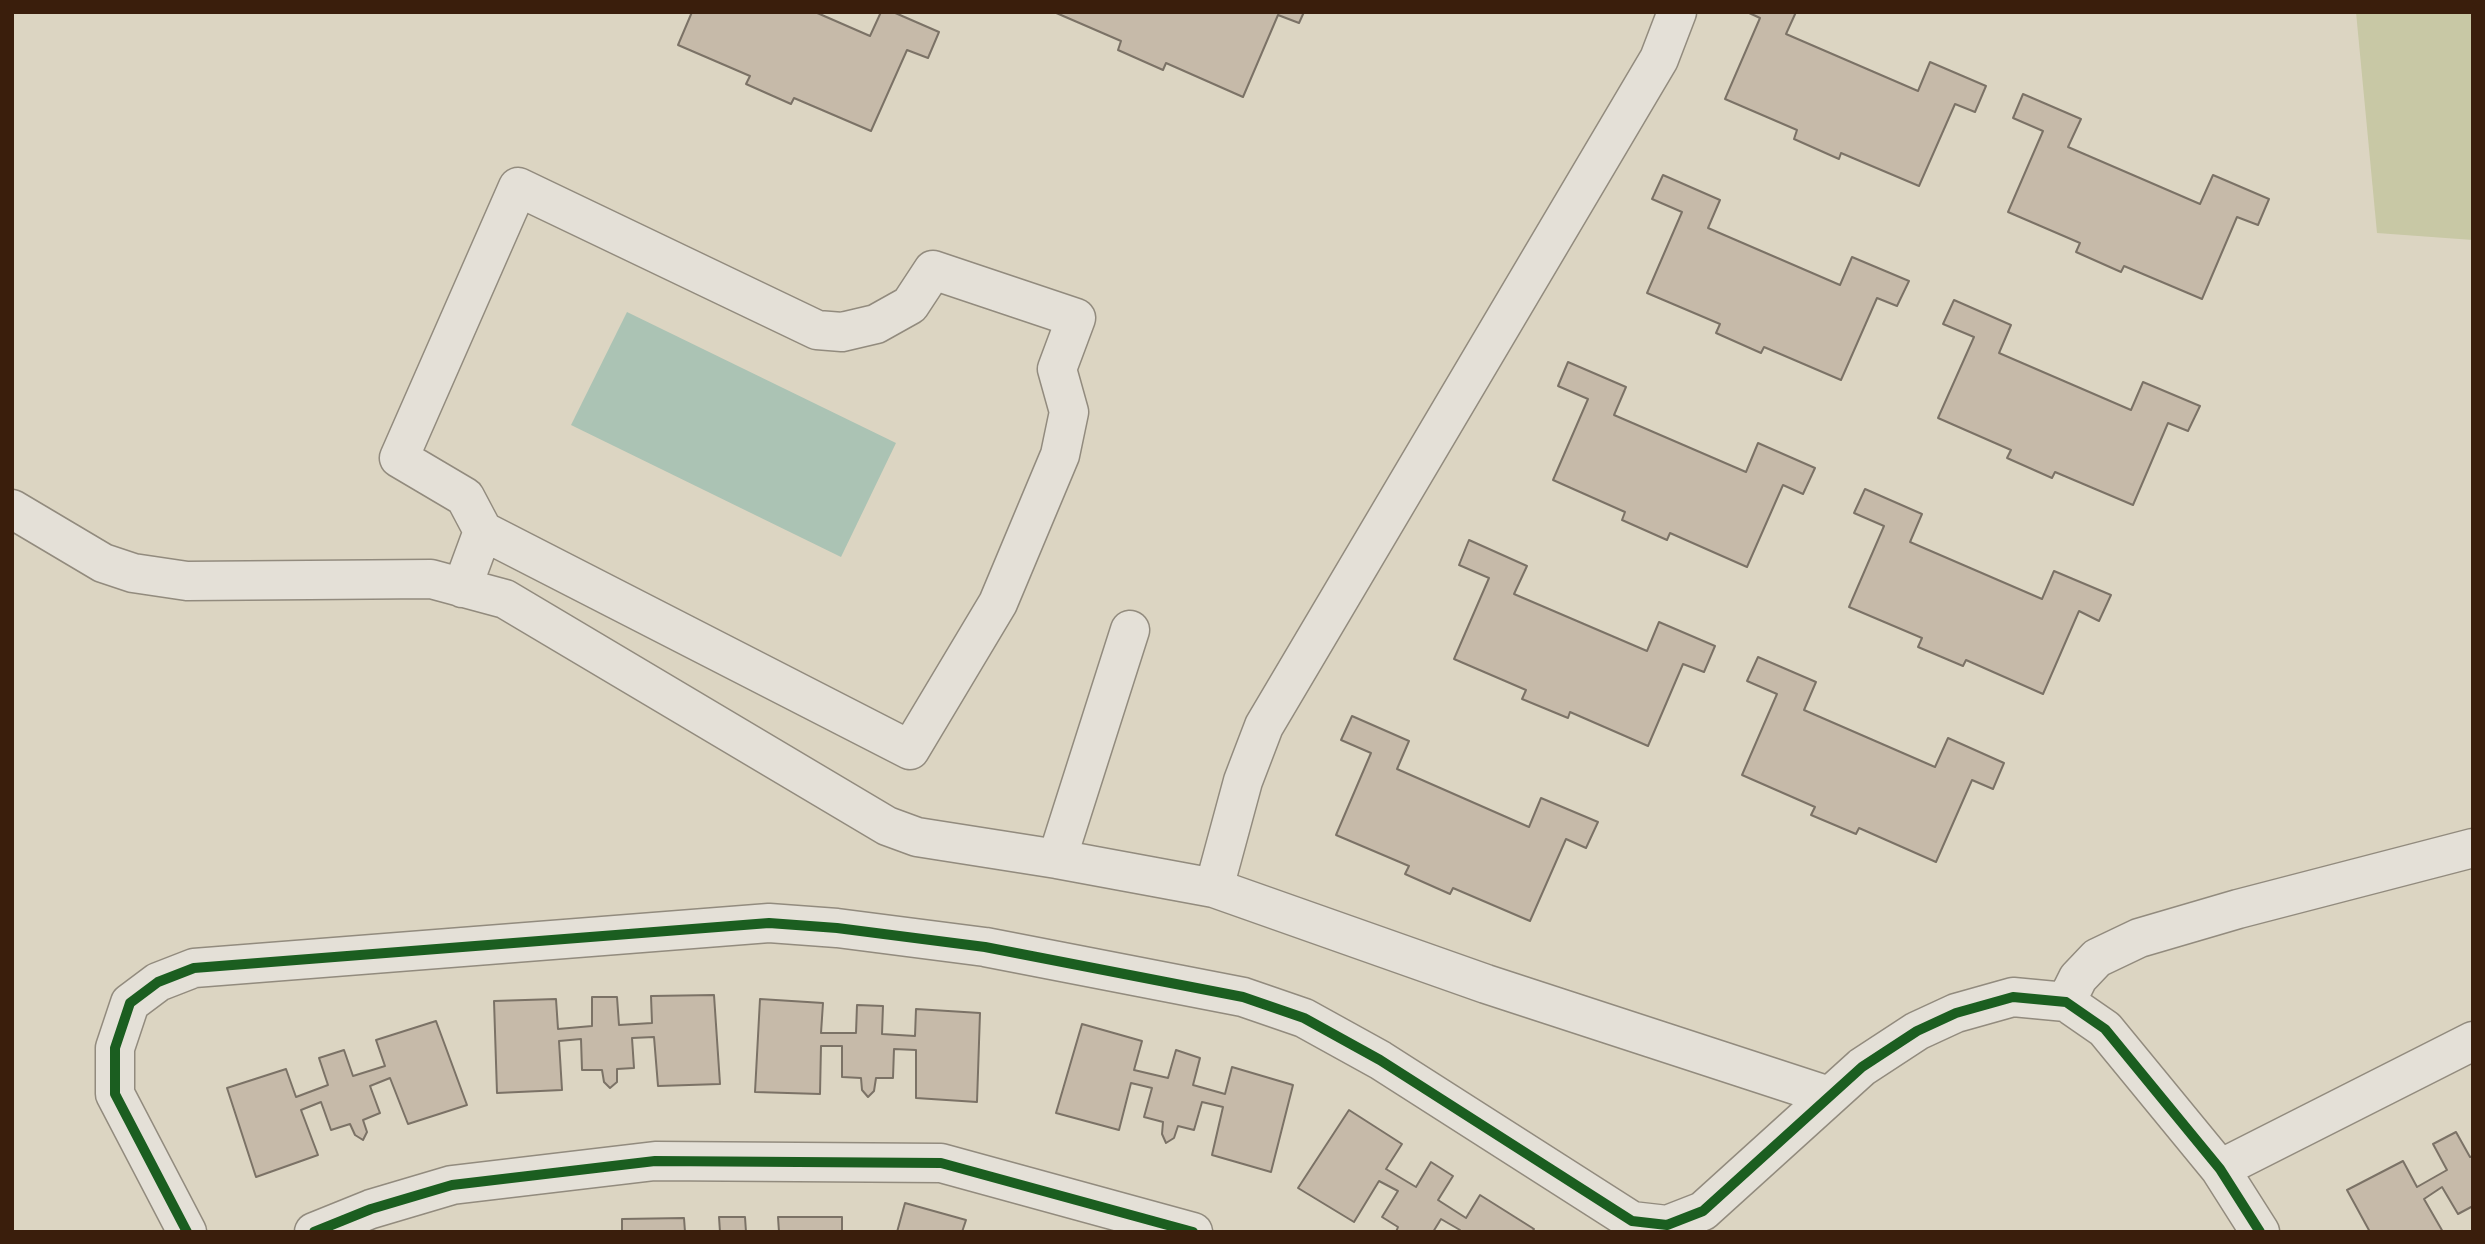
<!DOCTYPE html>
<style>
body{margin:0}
#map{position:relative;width:2485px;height:1244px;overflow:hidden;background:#dcd5c2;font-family:"EB Garamond",serif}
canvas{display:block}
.frame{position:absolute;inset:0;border:14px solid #3a1e0c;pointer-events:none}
</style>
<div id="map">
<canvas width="2485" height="1244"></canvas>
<div class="frame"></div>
</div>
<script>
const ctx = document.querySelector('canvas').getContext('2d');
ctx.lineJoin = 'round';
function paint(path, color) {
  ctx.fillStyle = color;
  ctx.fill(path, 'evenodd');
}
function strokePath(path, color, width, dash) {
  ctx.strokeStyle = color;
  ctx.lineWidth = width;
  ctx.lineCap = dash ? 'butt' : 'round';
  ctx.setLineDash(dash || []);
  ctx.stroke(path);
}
paint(new Path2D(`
 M2356 12H2473V240L2377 233Z`), '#c8c8a5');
paint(new Path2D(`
 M627 312 896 443 841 557 571 425Z`), '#abc3b4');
const building = new Path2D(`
 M692 12H815L870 36 881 12H893L939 32 928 58 907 50 871 131 794 98 791 104 746 84 750 76 678 45Z
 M1054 12H1304L1299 23 1278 15 1243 97 1166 63 1163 70 1118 50 1121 41Z
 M1747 12H1796L1786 34 1918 91 1930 62 1986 86 1975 112 1955 104 1919 186 1841 153 1839 159 1794 139 1797 130 1725 99 1760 18Z
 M2023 94 2081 119 2068 147 2200 204 2213 175 2269 199 2258 225 2237 217 2202 299 2124 266 2121 272 2076 252 2080 243 2008 212 2043 131 2013 118Z
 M1663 175 1720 200 1708 228 1840 285 1852 257 1909 281 1897 306 1877 298 1841 380 1764 347 1761 353 1716 333 1720 324 1647 293 1682 212 1652 199Z
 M1954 300 2011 325 1999 353 2131 410 2143 382 2200 406 2188 431 2168 423 2133 505 2055 472 2052 478 2007 458 2011 450 1938 418 1974 337 1943 324Z
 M1568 362 1626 387 1614 415 1746 472 1758 443 1815 468 1803 494 1783 485 1747 567 1670 533 1667 540 1622 520 1625 512 1553 480 1588 399 1558 386Z
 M1865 489 1922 514 1910 542 2042 599 2054 571 2111 595 2099 621 2079 611 2043 694 1966 660 1963 666 1918 647 1922 638 1849 607 1884 526 1854 513Z
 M1469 540 1527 566 1514 594 1647 651 1659 622 1715 646 1704 672 1683 664 1648 746 1570 712 1568 718 1522 699 1526 690 1454 659 1489 578 1459 565Z
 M1758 657 1816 682 1804 710 1935 767 1948 738 2004 763 1993 789 1972 780 1936 862 1859 828 1856 834 1811 815 1815 807 1742 775 1777 694 1747 681Z
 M1352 716 1409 741 1397 769 1529 827 1541 798 1598 822 1586 848 1566 839 1530 921 1453 888 1450 894 1405 874 1409 866 1336 835 1371 753 1341 740Z
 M714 995 720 1084 658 1086 654 1037 632 1038 634 1068 617 1069V1082L610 1088 604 1082 602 1070H582L581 1039 559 1041 562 1090 497 1093 494 1001 556 999 558 1029 592 1026V997H617L619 1025 652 1023 651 996Z
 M760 999 823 1003 821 1033H856L857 1005 883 1006 882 1034 915 1036 916 1009 980 1013 977 1102 916 1098V1050L894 1049 893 1078H876L874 1091 868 1097 862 1090 861 1078 842 1077V1046H821L820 1094 755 1092Z
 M436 1021 467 1105 408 1124 390 1078 370 1086 380 1113 363 1120 367 1132 363 1140 355 1135 350 1124 331 1130 321 1102 301 1110 318 1155 256 1177 227 1088 286 1069 296 1097 328 1085 319 1058 344 1050 353 1076 385 1066 376 1040Z
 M1082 1024 1142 1041 1134 1070 1168 1078 1176 1050 1200 1058 1193 1085 1225 1094 1232 1067 1293 1085 1271 1172 1212 1155 1223 1107 1202 1102 1194 1130 1178 1126 1174 1138 1166 1143 1162 1134 1163 1122 1144 1117 1152 1088 1131 1083 1119 1130 1056 1113Z
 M1349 1110 1402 1144 1386 1169 1416 1187 1431 1162 1453 1176 1438 1200 1466 1218 1480 1195 1534 1229 1532 1232H1459L1460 1230 1441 1219 1433 1232H1396L1398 1227 1382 1217 1398 1191 1379 1181 1354 1222 1298 1188Z
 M2456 1132 2470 1157 2473 1156V1206L2458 1214 2442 1187 2424 1199 2443 1232H2370L2347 1190 2403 1161 2417 1187 2447 1170 2433 1144Z
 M905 1203 966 1220 962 1232H897Z
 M719 1217H745L746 1232H720Z
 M778 1217H842V1232H779Z
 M684 1218 685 1232H622V1219Z`);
paint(building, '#c6baa9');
strokePath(building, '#7b7266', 2);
const minor = new Path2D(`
 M1677 12 1659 59 1264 726 1243 781 1214 888 1486 984 1829 1096
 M12 509 103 563 133 573 187 581 431 579 505 599 887 826 917 837 1057 859 1214 888
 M462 588 483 531 465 497 399 458 518 187 817 330 842 332 876 324 910 305 933 270 1076 318 1057 369 1069 412 1060 455 998 603 910 750 483 531
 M1057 859 1130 630
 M2066 1002 2078 978 2097 958 2139 938 2238 909 2473 848
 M2220 1169 2473 1041
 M187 1232 115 1094V1048L130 1003 158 982 194 968 769 923 837 928 985 947 1243 997 1304 1018 1380 1060 1632 1221 1667 1225 1703 1211 1862 1067 1917 1031 1956 1013 2013 997 2066 1002 2105 1029 2220 1169 2260 1232
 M314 1232 371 1209 452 1185 655 1161 941 1163 1193 1232`);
strokePath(minor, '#928b7e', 41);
strokePath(minor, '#e4e0d7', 38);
strokePath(new Path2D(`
 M187 1232 115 1094V1048L130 1003 158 982 194 968 769 923 837 928 985 947 1243 997 1304 1018 1380 1060 1632 1221 1667 1225 1703 1211 1862 1067 1917 1031 1956 1013 2013 997 2066 1002 2105 1029 2220 1169 2260 1232
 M314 1232 371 1209 452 1185 655 1161 941 1163 1193 1232`), '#1b5e20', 10);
</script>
